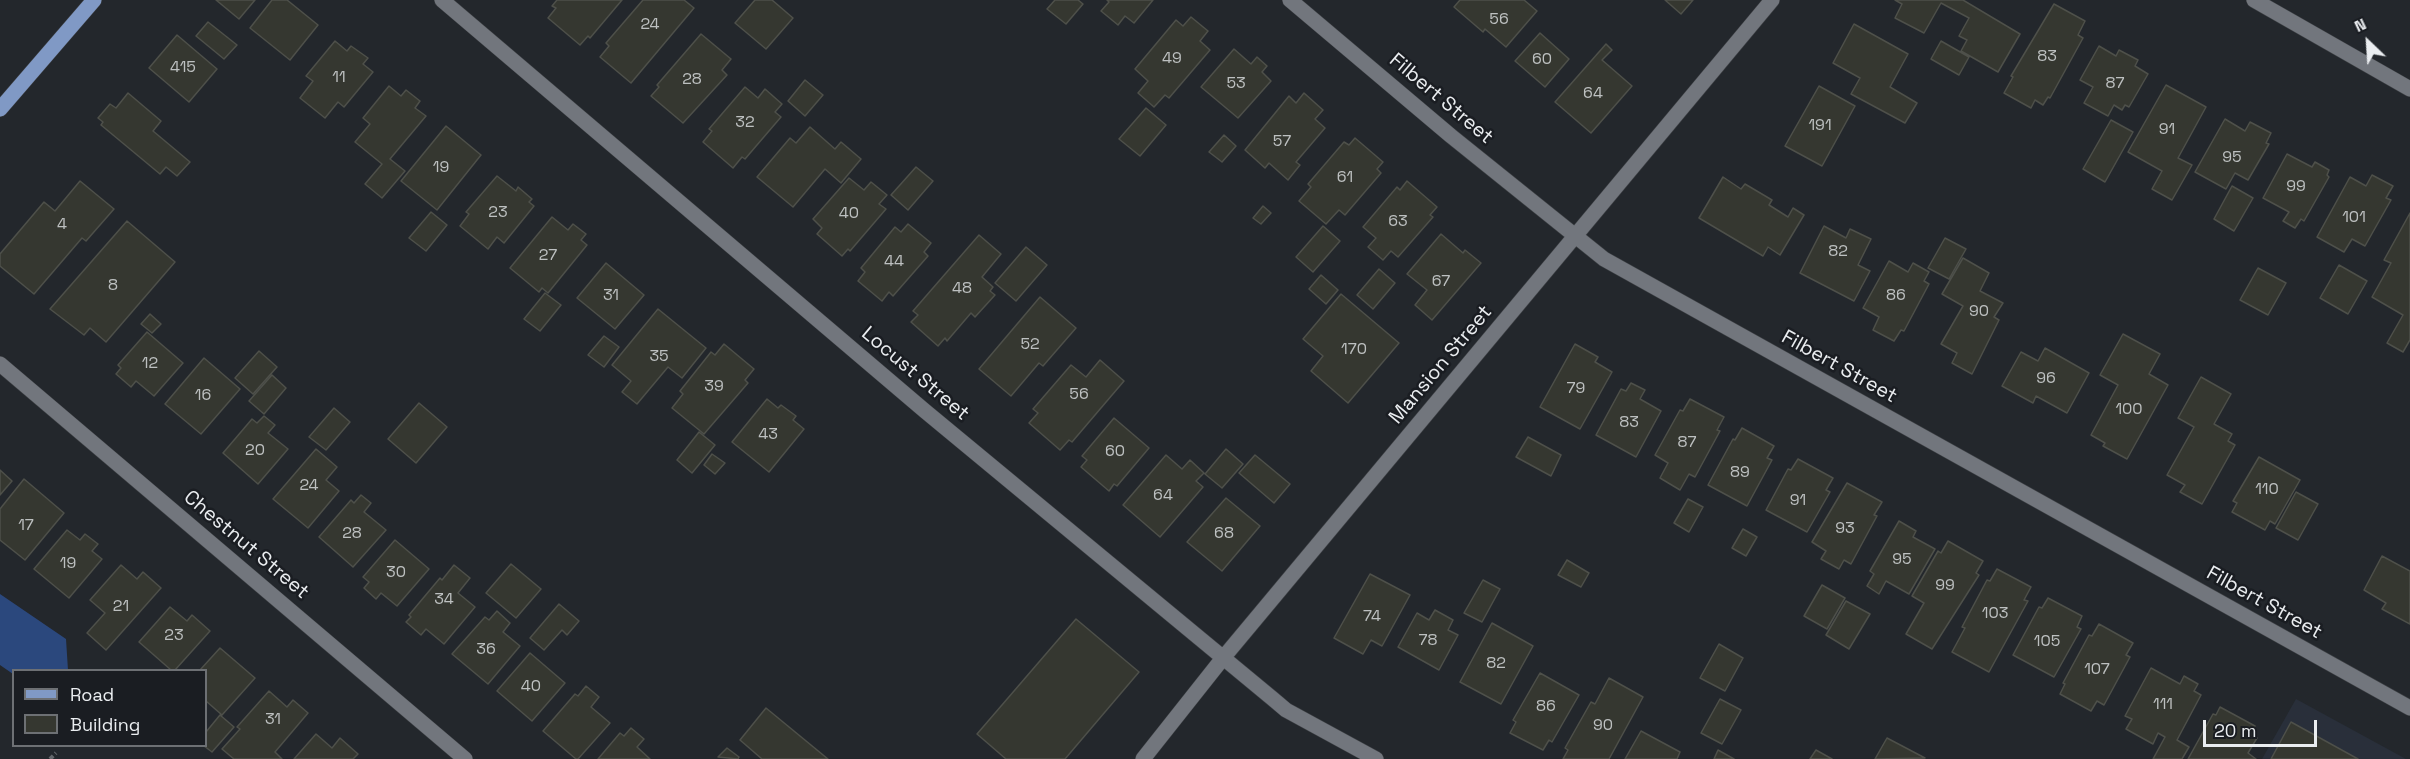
<!DOCTYPE html>
<style>
body{margin:0}
#map{position:relative;width:2410px;height:759px;overflow:hidden;background:#23272c;font-family:"Space Grotesk",sans-serif}
canvas{display:block}
.legend{position:absolute;left:12px;top:669px;width:195px;height:78px;box-sizing:border-box;background:#1a1d22;border:2px solid #6d7074;margin:0;padding:8px 10px;list-style:none;font-size:18px;color:#eaedf0}
.legend li{display:flex;align-items:center;gap:12px;height:30px}
.legend b{width:30px;border:2px solid #6d7074}
.north{position:absolute;left:2338px;top:12px;width:60px;height:60px;-webkit-text-stroke:4px #1a1d22;paint-order:stroke;rotate:335deg;font-size:16px;font-weight:700;line-height:24px;text-align:center;color:#eaedf0}
.north::after{content:'';display:block;margin:auto;width:21px;height:27px;background:#eaedf0;clip-path:polygon(50% 0,100% 100%,50% 72%,0 100%)}
.scale{position:absolute;left:2203px;top:720px;width:114px;height:27px;box-sizing:border-box;border:3px solid #eaedf0;border-top:0;padding-left:8px;font-size:18px;line-height:21px;white-space:nowrap;color:#eaedf0;-webkit-text-stroke:4px #1a1d22;paint-order:stroke}
</style>
<div id="map">
<canvas width="2410" height="759"></canvas>
<ul class="legend">
<li><b style="height:8px;background:#8099c5"></b>Road</li>
<li><b style="height:16px;background:#353730"></b>Building</li>
</ul>
<div class="north">N</div>
<div class="scale">20 m</div>
</div>
<script>
const ctx = document.querySelector('canvas').getContext('2d');
ctx.lineJoin = 'round';
function paint(path, color) {
  ctx.fillStyle = color;
  ctx.fill(path, 'evenodd');
}
function strokePath(path, color, width, dash) {
  ctx.strokeStyle = color;
  ctx.lineWidth = width;
  ctx.lineCap = dash ? 'butt' : 'round';
  ctx.setLineDash(dash || []);
  ctx.stroke(path);
}
function drawText(font, color, halo, rows, align = 'center') {
  ctx.font = font + ' "Space Grotesk",sans-serif';
  ctx.lineWidth = 5;
  ctx.setLineDash([]);
  ctx.textBaseline = 'middle';
  ctx.strokeStyle = halo;
  ctx.fillStyle = color;
  for (const [text, x, y, turn = 0] of rows) {
    ctx.save();
    ctx.translate(x, y);
    ctx.rotate((+turn || 0) * Math.PI / 180);
    ctx.textAlign = isNaN(turn) ? turn : align;
    if (halo) ctx.strokeText(text, 0, 0);
    ctx.fillText(text, 0, 0);
    ctx.restore();
  }
}
paint(new Path2D(`
 M2296 699 2406 759H2262Z`), '#292f3a');
paint(new Path2D(`
 M0 594 66 639 68 670H14L13 674 0 665Z`), '#2b487d');
const building = new Path2D(`
 M216 0H255L239 19Z
 M272 0H287L318 25 290 60 250 28Z
 M557 0H622L590 38 588 36 580 45 548 18 556 8 552 6Z
 M643 0H684L694 8 631 83 600 57 609 46 606 43Z
 M755 0H772L793 18 766 49 735 23Z
 M1055 0H1078L1083 4 1066 24 1047 9Z
 M1107 0H1153L1134 23 1125 16 1118 25 1101 11 1109 2Z
 M1460 0H1524L1537 11 1506 47 1485 29 1483 32 1454 7Z
 M1665 0H1693L1681 14Z
 M1895 0H1963L2020 34 1998 72 1961 51 1967 40 1959 36 1969 18 1941 3 1924 33 1895 18 1902 4Z
 M2054 4 2085 21 2078 35 2083 38 2050 98 2048 97 2043 105 2035 100 2031 108 2004 93 2013 77 2011 76Z
 M1191 17 1208 31 1200 41 1210 50 1169 98 1165 95 1154 107 1138 93 1148 81 1135 69 1176 20 1183 26Z
 M208 22 237 45 224 59 196 36Z
 M1854 24 1908 54 1890 87 1917 103 1905 123 1851 94 1860 78 1833 63Z
 M1540 33 1569 59 1545 87 1515 61Z
 M701 34 731 59 722 70 727 75 683 123 651 96 659 87 657 85Z
 M177 35 217 69 189 102 149 68Z
 M335 41 347 51 351 46 368 58 363 64 373 72 344 107 338 102 325 118 300 98 313 81 306 76Z
 M1941 41 1969 57 1959 75 1931 59Z
 M1606 44 1612 50 1602 60 1632 86 1591 133 1555 102Z
 M2099 46 2116 56 2119 50 2138 60 2135 66 2148 74 2129 107 2125 105 2122 110 2114 105 2108 116 2084 103 2093 87 2080 80Z
 M1234 49 1251 64 1257 57 1267 66 1262 72 1271 81 1238 118 1201 87Z
 M805 80 823 95 805 116 788 101Z
 M2166 85 2206 107 2178 158 2192 165 2172 200 2152 189 2162 171 2128 152Z
 M389 86 401 96 406 90 420 101 415 108 426 116 390 159 405 171 382 198 365 184 382 164 355 142 370 124 363 118Z
 M1819 86 1855 106 1822 166 1785 146Z
 M745 87 758 98 765 89 782 104 775 112 781 117 745 159 742 157 733 168 703 142 712 131 709 129Z
 M128 93 161 121 153 131 190 162 177 176 166 167 160 174 101 125 103 122 98 118 110 104 116 108Z
 M1304 93 1323 110 1315 119 1325 128 1296 162 1300 165 1288 180 1269 163 1265 168 1245 150 1289 96 1296 103Z
 M1146 108 1166 125 1140 156 1119 139Z
 M2225 119 2245 131 2250 122 2271 133 2266 143 2269 144 2248 180 2235 173 2226 189 2195 172Z
 M2111 120 2133 132 2105 182 2083 169Z
 M446 126 481 155 437 210 401 181Z
 M810 127 835 149 841 142 861 159 841 183 825 169 793 207 757 177 790 138 796 143Z
 M1224 135 1236 146 1222 162 1209 152Z
 M1355 138 1383 162 1377 169 1381 173 1345 215 1339 210 1326 224 1299 201 1311 187 1308 184 1344 142 1349 145Z
 M2287 154 2312 167 2315 162 2329 170 2327 175 2329 177 2304 221 2301 219 2295 228 2283 221 2289 212 2263 198Z
 M916 167 933 181 908 210 891 195Z
 M2372 175 2393 186 2386 198 2391 200 2365 246 2352 239 2344 252 2317 237 2350 177 2366 186Z
 M497 176 516 191 518 187 532 199 529 202 534 206 504 243 497 237 488 249 460 226 469 214 466 212Z
 M1723 177 1741 189 1745 184 1772 200 1769 205 1788 217 1793 208 1804 215 1780 255 1768 247 1763 256 1699 218Z
 M849 178 864 190 871 182 887 195 879 204 886 209 850 251 848 249 842 256 817 234 822 228 813 219Z
 M80 181 114 209 86 241 82 238 34 294 0 266V254L44 202 55 211Z
 M1407 181 1437 207 1430 215 1433 217 1398 257 1391 251 1383 260 1368 247 1376 238 1363 227 1397 187 1400 190Z
 M2232 186 2253 198 2234 231 2214 219Z
 M1263 206 1271 213 1261 224 1253 218Z
 M431 212 447 225 426 251 409 238Z
 M2410 213V340L2403 352 2387 343 2403 315 2372 297 2391 263 2384 260Z
 M552 217 568 230 573 224 586 234 581 240 587 245 548 293 542 288 539 292 510 268Z
 M127 221 175 262 106 342 90 328 84 335 50 309Z
 M908 224 931 243 924 252 928 256 893 296 889 292 882 301 858 281 865 272 861 268 895 227 901 232Z
 M1323 226 1340 241 1313 272 1296 257Z
 M1824 226 1846 238 1850 229 1871 239 1858 265 1870 271 1854 301 1800 273Z
 M1441 234 1463 253 1465 250 1481 263 1432 320 1415 305 1427 290 1407 274Z
 M979 235 1001 254 982 277 993 287 990 291 995 295 975 317 971 313 947 341 945 338 938 346 911 322 918 315 913 311Z
 M1945 238 1966 249 1949 279 1928 268Z
 M1026 247 1047 265 1016 301 995 283Z
 M1963 258 1989 273 1980 291 2003 303 1994 317 1999 320 1972 374 1952 363 1957 353 1941 344 1963 306 1942 294Z
 M1889 261 1908 272 1913 263 1929 272 1924 281 1929 284 1904 331 1901 330 1894 341 1873 330 1879 317 1863 308Z
 M606 263 644 295 615 329 577 298Z
 M2339 265 2367 281 2348 314 2320 298Z
 M2258 268 2286 283 2268 315 2240 300Z
 M1379 269 1395 283 1373 309 1357 295Z
 M1321 275 1338 290 1326 304 1309 289Z
 M545 293 561 305 540 331 524 319Z
 M1341 294 1399 343 1348 403 1311 371 1323 356 1303 339Z
 M1040 297 1076 328 1043 366 1039 363 1011 396 979 369Z
 M658 309 706 348 682 378 668 367 637 404 622 392 631 381 612 365Z
 M150 314 161 324 152 333 141 324Z
 M147 332 183 363 154 396 136 381 131 387 116 374 121 368 118 365Z
 M2123 334 2160 354 2149 374 2168 385 2127 459 2103 446 2105 443 2091 435 2118 385 2100 375Z
 M604 336 619 347 604 367 588 355Z
 M724 344 754 369 745 380 748 383 704 434 672 408 683 394 680 391 711 352 715 355Z
 M1575 344 1598 357 1595 362 1612 372 1580 429 1540 407Z
 M2045 348 2089 373 2067 413 2036 396 2033 403 2002 386 2021 352 2038 361Z
 M259 351 277 367 253 394 235 378Z
 M204 358 240 389 201 434 165 404Z
 M1100 360 1124 381 1072 442 1069 440 1060 450 1029 423 1038 413 1033 409 1071 365 1086 377Z
 M272 375 286 388 264 414 249 401Z
 M2201 377 2231 394 2214 424 2232 434 2228 441 2235 445 2202 504 2180 492 2185 485 2167 475 2194 427 2178 418Z
 M1631 383 1645 390 1640 399 1661 411 1636 457 1596 435 1621 389 1626 391Z
 M767 399 778 408 781 405 796 416 793 420 804 429 769 472 732 442Z
 M1690 399 1724 417 1717 430 1720 431 1695 477 1689 474 1680 490 1660 478 1668 463 1655 455 1680 410 1683 411Z
 M419 403 447 427 416 463 388 439Z
 M334 408 350 422 326 450 309 437Z
 M264 416 275 425 268 433 288 449 258 484 223 453 252 419 257 423Z
 M1114 418 1149 448 1117 486 1114 484 1109 491 1081 467 1087 460 1082 456Z
 M1742 428 1774 446 1767 458 1772 460 1747 506 1708 485 1733 439 1735 440Z
 M699 432 715 445 692 473 677 460Z
 M1528 437 1561 455 1551 476 1516 457Z
 M316 449 337 467 326 480 339 491 308 528 273 499Z
 M1226 449 1243 464 1222 488 1205 474Z
 M712 454 725 463 715 474 704 465Z
 M1166 455 1182 469 1190 460 1204 473 1196 481 1203 487 1160 537 1123 505Z
 M1255 455 1290 484 1274 503 1239 473Z
 M2259 457 2300 480 2275 524 2270 521 2265 530 2232 512 2237 503 2233 501Z
 M1798 459 1833 478 1826 490 1830 492 1807 532 1766 510 1788 469 1791 470Z
 M0 470 12 481 0 495Z
 M24 479 64 513 25 560 0 540V509Z
 M1847 483 1882 502 1874 515 1877 516 1851 564 1844 560 1839 569 1821 559 1826 551 1812 542Z
 M2296 492 2318 504 2298 540 2276 528Z
 M361 495 371 503 364 512 386 530 353 567 319 537 351 500 354 503Z
 M1226 498 1260 526 1222 571 1187 542Z
 M1688 499 1703 507 1689 532 1674 523Z
 M1899 521 1916 531 1913 537 1935 549 1909 594 1886 581 1879 594 1867 586 1874 574 1870 571Z
 M1743 529 1757 537 1746 556 1732 548Z
 M67 530 80 540 85 534 98 544 92 551 102 559 69 598 34 569Z
 M395 540 429 569 397 606 381 593 376 599 364 588 369 582 363 577Z
 M1948 541 1983 561 1976 573 1979 575 1932 649 1906 634 1924 603 1912 596 1938 551 1941 553Z
 M2382 556 2410 571V624L2382 609 2386 603 2364 590Z
 M1567 560 1589 573 1581 587 1558 575Z
 M511 564 541 589 516 618 486 593Z
 M121 565 137 579 143 572 161 588 106 650 87 633 105 613 90 600Z
 M454 565 470 578 458 593 475 607 444 644 426 629 421 635 406 622 411 617 409 615 440 578 442 580Z
 M1997 569 2031 587 2024 600 2028 601 1989 672 1952 652 1965 628 1962 627 1987 580 1990 581Z
 M1370 574 1410 595 1382 646 1371 640 1363 654 1334 638Z
 M1483 580 1500 589 1482 622 1464 613Z
 M1822 585 1845 598 1827 629 1804 616Z
 M2048 598 2082 616 2077 627 2081 629 2054 677 2013 655 2039 607 2042 608Z
 M1846 601 1870 614 1849 649 1826 635Z
 M559 604 579 621 567 635 562 630 544 650 530 638Z
 M170 607 187 621 192 615 210 631 175 670H171L139 642Z
 M1435 610 1453 620 1448 630 1458 635 1439 670 1398 647 1417 613 1429 620Z
 M497 611 510 623 503 632 520 646 488 684 452 654 485 617 489 620Z
 M1076 619 1139 672 1065 759H1006L977 734Z
 M1492 623 1533 646 1501 704 1460 682Z
 M2099 624 2133 643 2126 655 2130 657 2104 705 2097 701 2091 711 2060 694 2065 684 2063 683 2089 635 2092 636Z
 M1719 644 1743 658 1725 691 1700 678Z
 M220 648 255 678 222 715 206 701V670H200Z
 M530 653 565 683 532 721 497 691Z
 M2151 668 2180 684 2184 676 2198 684 2194 691 2201 695 2177 740 2189 747 2182 759H2153L2165 737 2158 733 2153 744 2126 729 2132 719 2125 716Z
 M1540 673 1579 695 1552 742 1549 740 1543 750 1510 733 1516 722 1513 720Z
 M1609 678 1643 697 1609 759H1563L1568 750 1565 748 1591 702 1595 704Z
 M586 686 599 697 591 707 610 723 578 759H576L543 731 575 694 578 696Z
 M269 691 287 707 293 700 308 713 275 752 282 759H234L222 749 240 729 237 727Z
 M1720 699 1741 710 1722 744 1701 733Z
 M2220 707 2255 726 2251 735 2257 738 2248 753 2256 759H2188L2213 714 2216 715Z
 M766 708 828 759H762L740 740Z
 M220 715 234 727 212 752 204 746 206 732Z
 M2291 722 2358 759H2271Z
 M631 728 644 739 637 747 650 759H598L620 733 624 736Z
 M1641 731 1680 752 1677 759H1625Z
 M316 734 332 748 340 738 358 754 353 759H294Z
 M1887 738 1925 758 1875 759Z
 M727 748 739 757 738 759 718 757Z
 M1718 750 1734 759H1714Z
 M1816 750 1832 759H1810Z`);
paint(building, '#353730');
strokePath(building, '#4e504a', 1.5);
const minor = new Path2D(`
 M442 0 925 411 1273 699 1286 710 1376 759
 M1290 0 1451 136 1604 259 2410 708
 M2254 0 2410 89
 M0 364 465 759
 M1143 759 1223 658 1772 0`);
const major = new Path2D(`
 M0 109 94 0`);
strokePath(minor, '#3e4145', 16);
strokePath(major, '#3e4145', 16);
strokePath(new Path2D(`
 M50 759 56 753`), '#64686c', 4, [4.5, 3]);
strokePath(minor, '#72767d', 15);
strokePath(major, '#8099c5', 15);
drawText('16px', '#bdc0c0', null, [
 ["56",1499,20],
 ["24",650,25],
 ["83",2047,57],
 ["49",1172,59],
 ["60",1542,60],
 ["415",183,68],
 ["11",339,78],
 ["28",692,80],
 ["53",1236,84],
 ["87",2115,84],
 ["64",1593,94],
 ["32",745,123],
 ["191",1820,126],
 ["91",2167,130],
 ["57",1282,142],
 ["95",2232,158],
 ["19",441,168],
 ["61",1345,178],
 ["99",2296,187],
 ["23",498,213],
 ["40",849,214],
 ["101",2354,218],
 ["63",1398,222],
 ["4",62,225],
 ["82",1838,252],
 ["27",548,256],
 ["44",894,262],
 ["67",1441,282],
 ["8",113,286],
 ["48",962,289],
 ["31",611,296],
 ["86",1896,296],
 ["90",1979,312],
 ["52",1030,345],
 ["170",1354,350],
 ["35",659,357],
 ["12",150,364],
 ["96",2046,379],
 ["39",714,387],
 ["79",1576,389],
 ["56",1079,395],
 ["16",203,396],
 ["100",2129,410],
 ["83",1629,423],
 ["43",768,435],
 ["87",1687,443],
 ["20",255,451],
 ["60",1115,452],
 ["89",1740,473],
 ["24",309,486],
 ["110",2267,490],
 ["64",1163,496],
 ["91",1798,501],
 ["17",26,526],
 ["93",1845,529],
 ["28",352,534],
 ["68",1224,534],
 ["95",1902,560],
 ["19",68,564],
 ["30",396,573],
 ["99",1945,586],
 ["34",444,600],
 ["21",121,607],
 ["103",1995,614],
 ["74",1372,617],
 ["23",174,636],
 ["78",1428,641],
 ["105",2047,642],
 ["36",486,650],
 ["82",1496,664],
 ["107",2097,670],
 ["40",531,687],
 ["111",2163,705],
 ["86",1546,707],
 ["31",273,720],
 ["90",1603,726]
]);
drawText('20px', '#eaedf0', '#1a1d22', [
 ["Filbert Street",1441,99,40],
 ["Mansion Street",1441,365,-50],
 ["Filbert Street",1839,367,29],
 ["Locust Street",915,374,40],
 ["Chestnut Street",246,545,40],
 ["Filbert Street",2264,603,29]
]);
</script>
